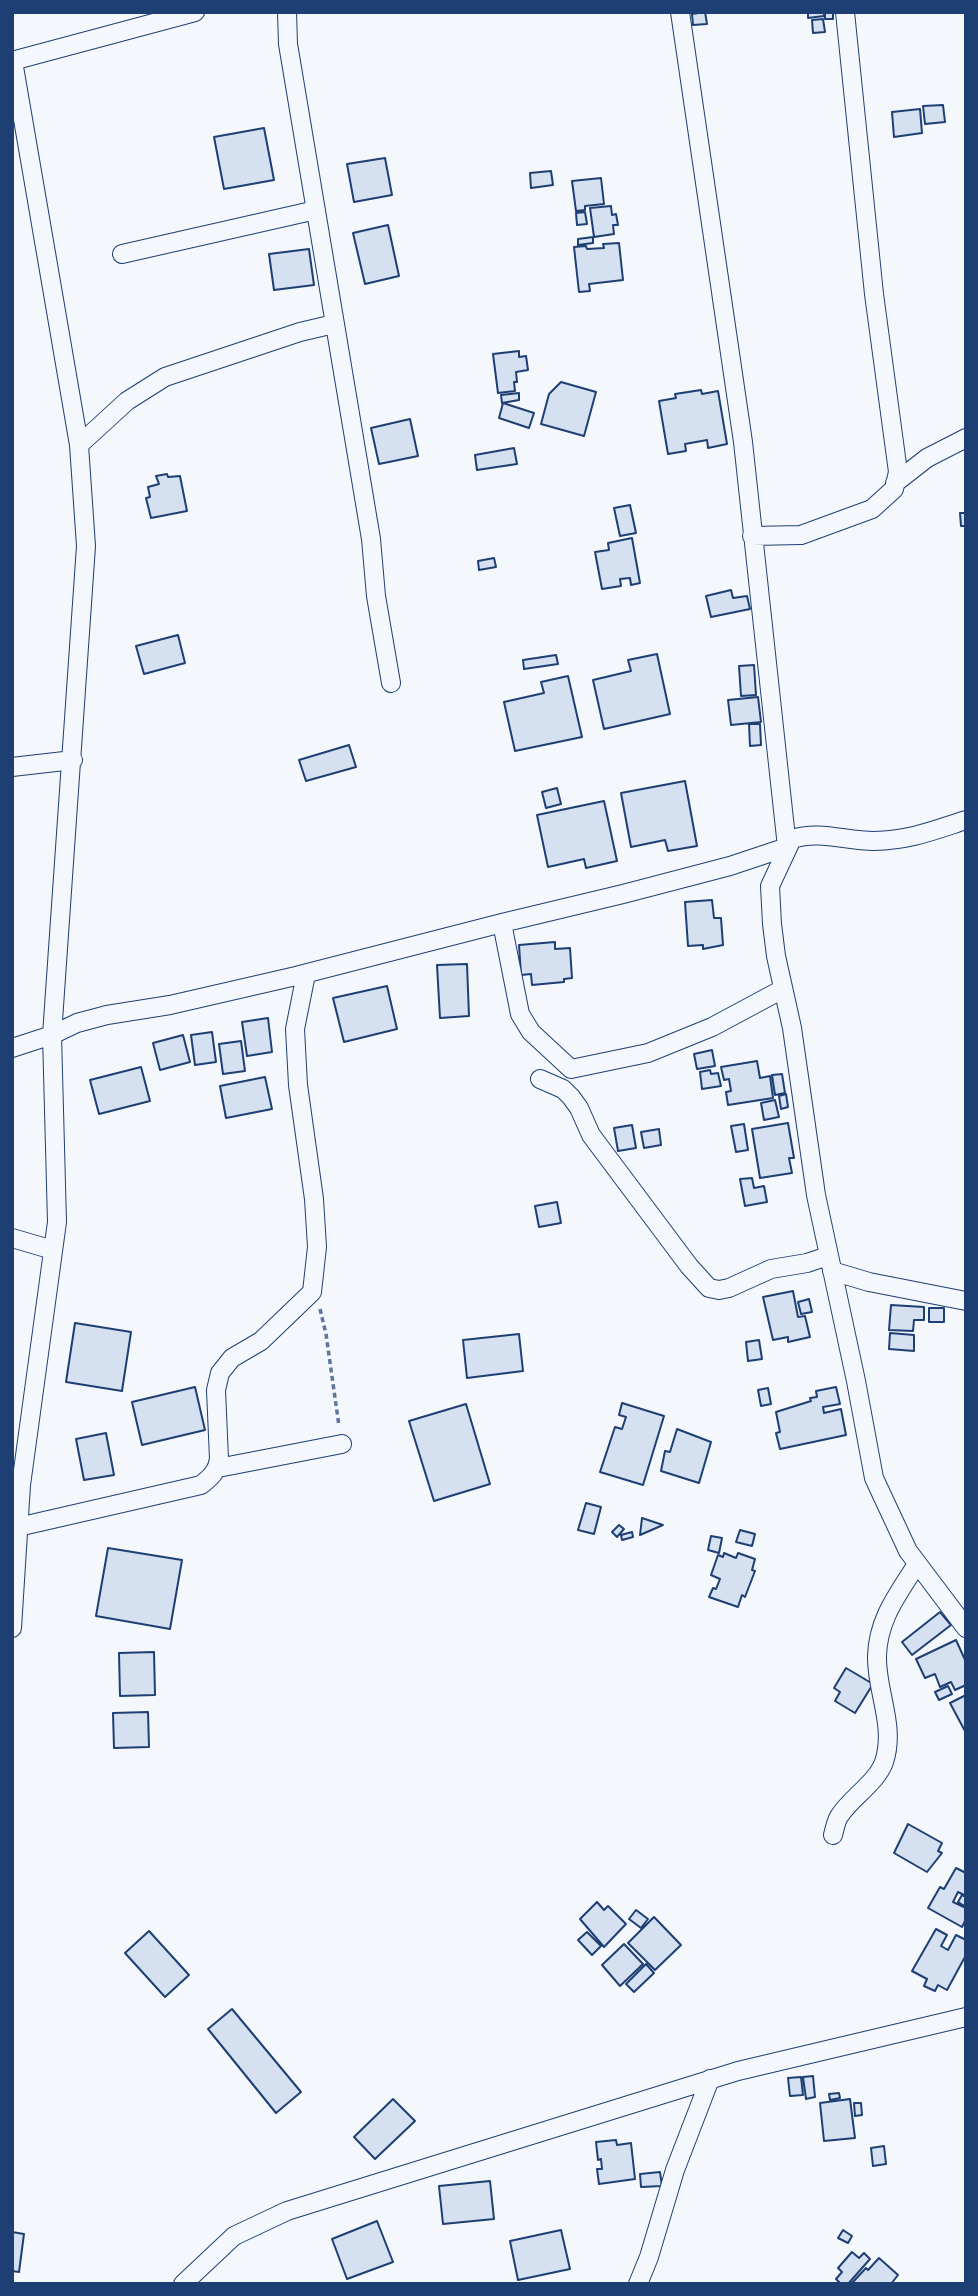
<!DOCTYPE html>
<style>
body{margin:0}
#map{position:relative;width:978px;height:2296px;overflow:hidden;background:#f4f7fb;font-family:"Source Serif 4",serif}
canvas{display:block}
.frame{position:absolute;inset:0;border:14px solid #1d3f73;pointer-events:none}
</style>
<div id="map">
<canvas width="978" height="2296"></canvas>
<div class="frame"></div>
</div>
<script>
const ctx = document.querySelector('canvas').getContext('2d');
ctx.lineJoin = 'round';
function paint(path, color) {
  ctx.fillStyle = color;
  ctx.fill(path, 'evenodd');
}
function strokePath(path, color, width, dash) {
  ctx.strokeStyle = color;
  ctx.lineWidth = width;
  ctx.lineCap = dash ? 'butt' : 'round';
  ctx.setLineDash(dash || []);
  ctx.stroke(path);
}
const building = new Path2D(`
 M705 12 707 24 693 25 692 14Z
 M808 12H824V16L808 18Z
 M825 12H833V19H825Z
 M823 19 825 32 813 33 812 20Z
 M943 105 945 122 925 124 923 106Z
 M920 109 922 133 894 137 892 112Z
 M264 128 274 180 224 189 214 137Z
 M385 158 392 195 354 202 347 164Z
 M551 171 553 185 531 188 530 173Z
 M601 178 604 204 585 206V210L576 211 572 181Z
 M611 206 612 215 616 214 618 225H613L614 234 594 237 590 208Z
 M585 212 587 224 577 225 576 213Z
 M388 225 399 276 365 284 353 233Z
 M593 237V243L578 245V239Z
 M619 243 623 280 589 284 590 291 579 292 574 247 586 246 587 249 604 248 603 244Z
 M309 249 314 285 274 290 269 254Z
 M519 351V357L526 356 528 370 516 372 517 382H514L515 391 498 393 493 354Z
 M561 382 596 392 584 436 541 424 549 394Z
 M701 390 702 394 718 391 727 444 708 448 707 440 685 444 686 451 668 454 659 401 676 398 675 394Z
 M519 393V400L502 403 501 395Z
 M503 403 534 413 529 428 499 418Z
 M410 419 418 456 379 464 371 428Z
 M514 448 517 464 477 470 475 455Z
 M167 474 168 477 180 476 187 511 151 518 146 498 150 497 148 487 159 484 156 476Z
 M630 505 636 533 620 536 614 508Z
 M960 513H966V526H961Z
 M632 538 640 583 631 585 630 578 620 579 621 586 602 589 595 552 609 550 608 543Z
 M494 558 496 567 479 570 478 561Z
 M731 590 733 598 747 596 750 609 711 617 706 596Z
 M178 635 185 663 144 674 136 646Z
 M657 654 670 714 604 729 593 680 631 671 628 660Z
 M556 655 558 664 524 669 523 660Z
 M754 665 756 695 741 696 739 666Z
 M568 676 582 737 515 751 504 702 544 693 541 682Z
 M758 697 761 722 731 725 728 700Z
 M749 724H760L761 745 750 746Z
 M349 745 356 767 306 781 299 760Z
 M685 781 697 846 668 851 665 840 631 847 621 793Z
 M557 788 561 804 546 808 542 792Z
 M604 801 617 861 586 868 584 859 548 867 537 815Z
 M712 900 714 918H721L723 945 703 949V945L688 946 685 902Z
 M555 942V949L570 948 572 978 564 979V982L532 985 531 974 521 975 519 945Z
 M467 964 469 1016 440 1018 437 965Z
 M387 986 397 1029 344 1042 333 998Z
 M268 1018 272 1052 247 1056 242 1022Z
 M212 1032 216 1062 195 1065 191 1035Z
 M183 1035 190 1062 160 1070 153 1043Z
 M241 1041 245 1071 223 1074 219 1044Z
 M712 1050 715 1066 697 1069 694 1054Z
 M757 1061 760 1078 770 1076 773 1098 728 1105 726 1092 731 1091 729 1079 724 1080 721 1067Z
 M141 1067 150 1101 99 1114 90 1080Z
 M710 1070 711 1074 718 1073 721 1086 702 1089 700 1072Z
 M782 1074 785 1093 775 1095 772 1075Z
 M265 1077 272 1109 226 1118 220 1086Z
 M786 1094 788 1107 781 1109 779 1096Z
 M775 1100 779 1117 764 1120 761 1103Z
 M788 1123 794 1158H789L792 1173 760 1178 752 1129Z
 M744 1124 748 1150 736 1152 731 1126Z
 M632 1125 636 1148 618 1151 614 1128Z
 M659 1129 661 1145 644 1148 641 1132Z
 M752 1178 754 1188 764 1186 767 1202 745 1206 740 1179Z
 M557 1202 561 1223 539 1227 535 1206Z
 M793 1291 798 1317 805 1316 810 1337 788 1342V1337L773 1340 763 1297Z
 M809 1299 812 1312 801 1314 798 1302Z
 M891 1305 924 1307V1320H914L913 1331 889 1330Z
 M929 1308H944V1322H929Z
 M75 1323 131 1332 122 1391 66 1382Z
 M890 1333 914 1335V1351L889 1349Z
 M519 1334 523 1371 467 1378 463 1340Z
 M759 1340 762 1359 748 1361 746 1342Z
 M195 1387 205 1430 142 1445 132 1402Z
 M836 1387 840 1404 823 1407 824 1413 841 1409 846 1435 780 1449 776 1433 780 1432 776 1412 811 1401 810 1398 817 1397 816 1391Z
 M768 1388 771 1404 761 1406 758 1390Z
 M622 1403 664 1416 643 1485 600 1472 615 1427 622 1429 626 1417 619 1415Z
 M466 1404 490 1484 434 1501 409 1421Z
 M677 1429 711 1442 699 1483 661 1471 665 1451 670 1452Z
 M106 1433 114 1475 84 1480 76 1439Z
 M586 1503 601 1507 594 1534 578 1530Z
 M642 1518 663 1525 640 1535Z
 M619 1525 624 1529 617 1537 612 1532Z
 M740 1530 755 1534 752 1546 736 1542Z
 M632 1532 633 1537 622 1540 621 1535Z
 M711 1536 722 1538 719 1553 708 1550Z
 M108 1548 182 1560 170 1629 96 1616Z
 M724 1553 736 1558 738 1553 755 1559 752 1570 755 1571 745 1597 742 1595 738 1607 709 1597 713 1588 716 1589 720 1579 711 1575 718 1555 723 1557Z
 M940 1612 951 1625 912 1655 902 1642Z
 M956 1640 966 1662V1685L955 1690 951 1682 940 1687 935 1674 925 1678 916 1659Z
 M154 1652 155 1695 120 1696 119 1653Z
 M846 1668 873 1684 855 1713 835 1701 840 1692 834 1688Z
 M948 1686 952 1694 939 1700 935 1692Z
 M966 1695V1733L950 1703Z
 M148 1712 149 1747 114 1748 113 1713Z
 M908 1824 942 1843 938 1851 942 1853 927 1872 894 1853Z
 M956 1868 966 1873V1896L958 1892 953 1902 966 1908V1919L962 1927 928 1908 940 1887 944 1889Z
 M962 1895 966 1897V1907L958 1902Z
 M597 1902 604 1910 608 1906 626 1924 604 1947 580 1919Z
 M636 1910 648 1919 641 1928 629 1919Z
 M654 1917 681 1945 655 1970 628 1943Z
 M936 1929 947 1935 941 1946 948 1950 956 1935 966 1940V1955L947 1990 938 1985 935 1991 924 1986 927 1979 912 1971Z
 M149 1931 189 1975 165 1997 125 1953Z
 M587 1932 601 1946 592 1955 578 1940Z
 M624 1944 643 1964 620 1986 602 1965Z
 M646 1964 654 1973 634 1992 626 1984Z
 M232 2009 301 2092 276 2113 208 2029Z
 M813 2076 815 2097 806 2099 803 2077Z
 M801 2077 803 2095 790 2096 788 2078Z
 M839 2093 840 2098 830 2100 829 2094Z
 M393 2099 415 2121 375 2159 354 2137Z
 M850 2099 855 2138 824 2141 820 2103Z
 M854 2103H861L862 2115 855 2116Z
 M616 2140 617 2145 631 2143 635 2179 599 2184 597 2169H602L601 2159 598 2160 596 2142Z
 M884 2146 886 2164 873 2166 871 2148Z
 M660 2172 662 2186 641 2187 640 2174Z
 M490 2181 494 2219 443 2224 439 2186Z
 M377 2221 393 2262 347 2279 332 2239Z
 M561 2230 570 2269 518 2280 510 2241Z
 M843 2230 852 2236 848 2243 838 2238Z
 M12 2232 24 2234 19 2272 12 2271Z
 M852 2252 859 2258 864 2253 870 2259 848 2284H841L836 2279 842 2272 838 2268Z
 M879 2258 898 2275 891 2284 852 2283 866 2268 868 2270Z`);
paint(building, '#d5e0f0');
strokePath(building, '#1d3f73', 2);
const street = new Path2D(`
 M287 12 288 44 371 539 376 596 391 683
 M680 12 743 442 787 847
 M12 61 195 12
 M122 254 316 210
 M79 445 127 401 165 377 300 332 334 324
 M895 483 927 458 966 438
 M752 536 801 535 872 509 894 489 898 472 874 294 845 12
 M12 767 73 760
 M966 820C932 831 910 840 874 841 845 841 820 830 792 839L770 886 772 924 776 956 792 1028 816 1195 856 1381 874 1478 908 1551 966 1628
 M502 923 520 1014 531 1032 571 1069 648 1053 712 1027 783 989
 M12 1048 52 1035 77 1023 107 1015 170 1005 296 976 502 923 623 894 730 866 787 847
 M540 1079 563 1089 571 1097 579 1108 591 1135 689 1266 709 1288 719 1290 729 1288 771 1269 807 1263 828 1256
 M12 1238 53 1250
 M832 1271 869 1282 966 1301
 M218 1468 342 1444
 M18 1527 201 1485C211 1477 217 1472 219 1459L216 1390 220 1373 232 1358 261 1341 312 1292 317 1247 314 1199 298 1085 295 1029 306 974
 M12 1628 21 1485 57 1222 52 1035 86 546 79 445 13 61
 M833 1835C835 1828 836 1820 840 1815 852 1797 877 1782 884 1762 896 1726 876 1691 877 1656 878 1619 898 1594 917 1564
 M183 2284 234 2236 287 2211 738 2071 966 2017
 M638 2284 649 2257 675 2170 710 2079`);
strokePath(street, '#1d3f73', 20);
strokePath(new Path2D(`
 M320 1309 326 1334 339 1426`), '#5e769c', 3.5, [5, 3.5]);
strokePath(street, '#f4f7fb', 18);
</script>
